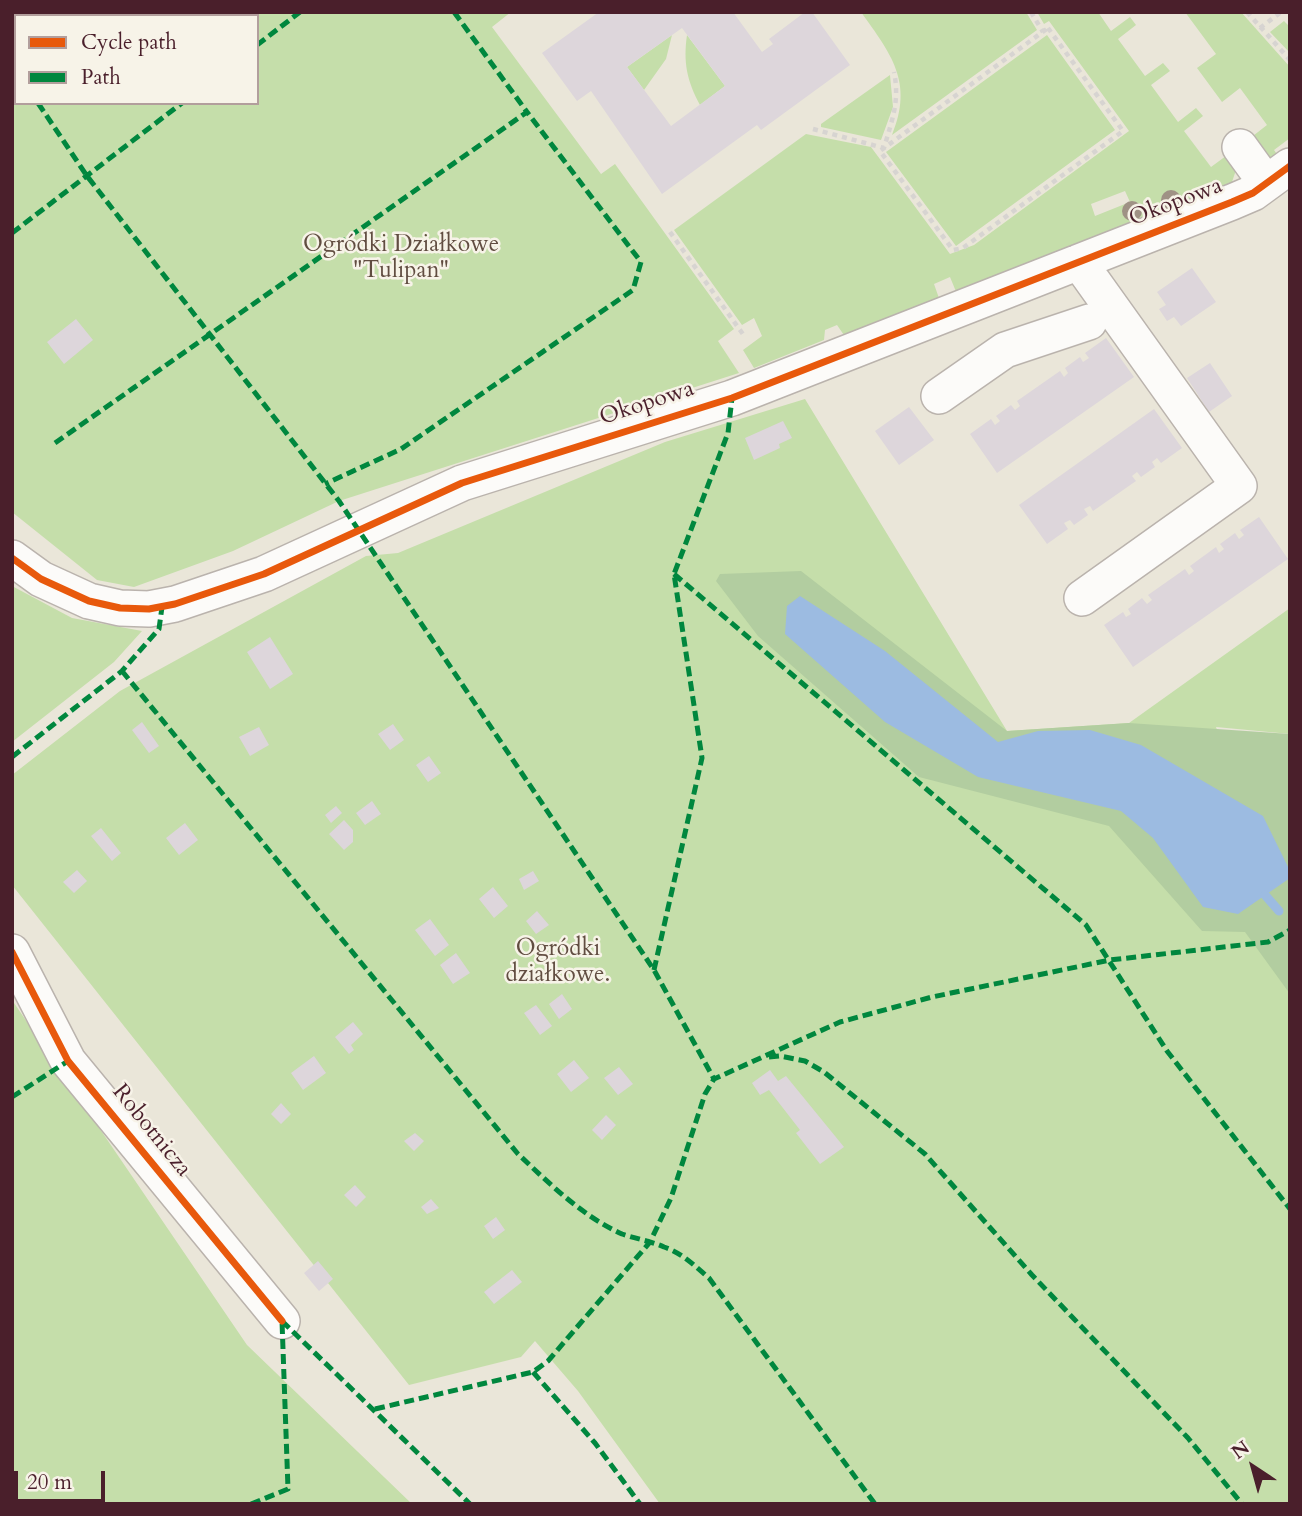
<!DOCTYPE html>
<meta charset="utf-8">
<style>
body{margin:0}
#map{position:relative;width:1302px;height:1516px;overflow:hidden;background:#eae6d9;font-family:Cardo,serif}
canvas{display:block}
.frame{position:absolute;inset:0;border:14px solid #4a1f2b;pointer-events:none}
.legend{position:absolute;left:14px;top:14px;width:245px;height:91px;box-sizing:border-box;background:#f7f3e8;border:2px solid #b29e9c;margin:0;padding:9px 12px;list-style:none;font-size:21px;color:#4a1f2b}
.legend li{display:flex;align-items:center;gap:14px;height:35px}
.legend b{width:35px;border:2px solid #b29e9c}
.north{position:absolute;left:1218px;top:1432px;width:70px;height:70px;-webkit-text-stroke:5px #f7f3e8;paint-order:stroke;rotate:324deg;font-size:19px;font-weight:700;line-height:28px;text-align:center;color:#4a1f2b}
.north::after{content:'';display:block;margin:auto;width:24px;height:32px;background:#4a1f2b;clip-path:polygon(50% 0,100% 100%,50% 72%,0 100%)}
.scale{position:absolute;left:14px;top:1471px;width:91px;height:32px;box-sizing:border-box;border:4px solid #4a1f2b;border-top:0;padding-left:9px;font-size:21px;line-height:24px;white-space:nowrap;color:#4a1f2b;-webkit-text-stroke:5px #f7f3e8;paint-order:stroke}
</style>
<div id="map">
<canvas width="1302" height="1516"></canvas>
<div class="frame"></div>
<ul class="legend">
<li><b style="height:9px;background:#e8590c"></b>Cycle path</li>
<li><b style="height:9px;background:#00873e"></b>Path</li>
</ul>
<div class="north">N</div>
<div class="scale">20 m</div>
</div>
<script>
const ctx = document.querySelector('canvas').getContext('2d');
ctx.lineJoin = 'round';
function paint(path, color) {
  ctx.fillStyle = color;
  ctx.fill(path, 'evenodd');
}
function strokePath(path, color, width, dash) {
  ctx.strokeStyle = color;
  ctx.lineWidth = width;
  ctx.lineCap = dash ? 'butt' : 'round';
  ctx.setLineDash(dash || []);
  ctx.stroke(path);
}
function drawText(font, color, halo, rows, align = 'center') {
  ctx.font = font + ' Cardo,serif';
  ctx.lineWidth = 5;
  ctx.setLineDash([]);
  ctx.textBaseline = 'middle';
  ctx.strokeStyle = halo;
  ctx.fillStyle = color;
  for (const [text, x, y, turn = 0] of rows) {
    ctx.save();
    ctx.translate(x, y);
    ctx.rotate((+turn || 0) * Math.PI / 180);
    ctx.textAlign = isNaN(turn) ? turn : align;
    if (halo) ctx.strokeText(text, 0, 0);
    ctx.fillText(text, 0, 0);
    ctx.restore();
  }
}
paint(new Path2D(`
 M12 12H511L492 27 601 174 615 164 734 329 718 341 739 373 339 501 233 551 134 587 97 580 12 512ZM16 16H257V103H16Z
 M861 12H1026L1037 30 892 135C914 82 891 54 861 12Z
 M1037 12H1098L1111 31 1130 17 1136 25 1118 39 1145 76 1163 63 1170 71 1151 85 1178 122 1196 108 1203 116 1184 131 1211 167 1230 153 1236 170 1232 182 1221 192 957 294 950 277 934 284 940 301 846 338 837 325 825 330 824 340 754 368 743 350 762 336 754 318 742 325 674 230 806 134 871 147 950 254 974 245 1129 131 1049 21 1044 24ZM1125 191 1130 202 1095 216 1091 204Z
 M1185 12H1241L1290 67V138L1274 150 1279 157 1265 158 1249 139 1267 125 1240 88 1222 102 1197 68 1216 54Z
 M1284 21 1290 27V53L1270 32Z
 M672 35 666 59 644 90 627 67Z
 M687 35 725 86 700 105C687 81 683 62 687 35Z
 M1047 35 1115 130 956 246 886 152Z
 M890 75 893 107 881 140 821 127V124Z
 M805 399 1007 731 1129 723 1290 608V734L1216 727 1290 942V1504H660L578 1391 535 1341 521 1357 409 1385 12 885V775L120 691 366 556 398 553 665 442Z
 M12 586 72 618 142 631 114 662 12 742Z
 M12 1000 247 1345 412 1504H12Z`), '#c5deaa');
paint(new Path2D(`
 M801 571 1007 731 1129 723 1290 734V994L1245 932 1202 931 1109 826 919 777 758 636 716 581 720 574Z`), '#b2cda0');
paint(new Path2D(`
 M800 596 885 651 998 742 1038 731 1090 730 1141 745 1263 816 1290 871V878L1238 914 1203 907 1153 838 1121 811 978 777 885 722 785 634 787 606Z`), '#9cbbe1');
strokePath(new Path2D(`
 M1265 895 1279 911`), '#9cbbe1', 9);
paint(new Path2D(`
 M599 12H733L762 52 773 44 769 39 805 12H812L850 65 761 130 757 125 662 194 591 91 577 101 542 53ZM682 28 725 86 671 126 627 67Z
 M1192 268 1216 302 1181 326 1174 317 1167 321 1159 309 1166 305 1157 292Z
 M76 319 93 340 64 364 47 342Z
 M1106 338 1134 377 997 473 970 434 991 419 995 425 1000 421 996 416 1011 405 1015 410 1020 406 1017 401 1060 371 1064 377 1068 373 1065 368 1080 357 1083 362 1089 358 1085 353Z
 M1210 363 1232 396 1209 412 1187 378Z
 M909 407 934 440 899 465 875 431Z
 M1154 409 1182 448 1161 463 1157 458 1152 462 1155 467 1141 477 1137 472 1132 476 1136 481 1093 511 1090 506 1084 509 1088 515 1074 525 1070 520 1064 523 1068 529 1047 544 1019 505Z
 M783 421 792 438 779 444 780 448 754 460 745 438Z
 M1259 517 1288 559 1133 667 1104 625 1123 612 1126 617 1131 614 1128 609 1142 598 1147 604 1152 600 1148 595 1185 569 1189 575 1194 571 1190 566 1216 547 1219 553 1224 549 1220 544 1235 533 1239 539 1244 535 1240 530Z
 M270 637 293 674 270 689 247 652Z
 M142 722 159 746 149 753 132 730Z
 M393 724 404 740 390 750 378 734Z
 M259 727 269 745 250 756 239 737Z
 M429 756 441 773 428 782 416 765Z
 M372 801 381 814 365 825 356 813Z
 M336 806 342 813 331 823 325 815Z
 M344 820 353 830V842L344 850 329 834Z
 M185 823 198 840 179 855 166 838Z
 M101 828 121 853 112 861 91 836Z
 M77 870 87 881 74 893 63 882Z
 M533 871 539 881 524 890 519 879Z
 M493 887 508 906 494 918 479 899Z
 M537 911 549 925 536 934 526 921Z
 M430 919 449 945 435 956 415 930Z
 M456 953 470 973 453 984 440 965Z
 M562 994 572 1009 559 1019 549 1004Z
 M536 1005 552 1026 540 1035 524 1013Z
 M353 1022 363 1034 351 1045 354 1050 349 1054 335 1037Z
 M314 1056 326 1073 303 1090 291 1073Z
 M574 1060 589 1078 571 1092 557 1074Z
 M619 1067 633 1084 618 1095 604 1078Z
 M770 1070 778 1081 786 1076 844 1147 820 1164 796 1133 800 1130 769 1090 760 1095 752 1083Z
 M281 1103 291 1114 281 1124 271 1114Z
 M606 1115 616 1125 602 1140 592 1130Z
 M415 1133 424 1141 414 1151 404 1141Z
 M355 1185 366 1197 356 1207 344 1195Z
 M431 1199 439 1208 427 1214 421 1207Z
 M496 1217 505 1230 493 1239 484 1226Z
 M318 1261 333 1279 319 1291 304 1273Z
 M512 1270 522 1282 494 1304 484 1292Z`), '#ddd6db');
const minor = new Path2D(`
 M1240 147 1266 183
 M1079 262 1239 486 1082 598
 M939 396 1005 350 1089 322
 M12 558 41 579 89 601 120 608 149 609 175 604 264 574 462 483 732 398 1232 202 1253 193 1290 166
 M12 952 68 1061 282 1321`);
strokePath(minor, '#bab3ad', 38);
strokePath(new Path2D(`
 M1031 12 1043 32
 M1247 12 1290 60
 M1048 28 1123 131 963 248 953 250 880 151Z
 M1260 28 1281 12
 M813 129 884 148C892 120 900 101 894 72
 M670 232 745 337`), '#d7d4d1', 4.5, [5, 5]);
strokePath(minor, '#fcfbf9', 35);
strokePath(new Path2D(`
 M454 12 527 112
 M257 45 300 12
 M12 66 16 71
 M38 103 87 176 339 501 654 970 714 1079
 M12 233 182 103
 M55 443 527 112 641 262 633 290 401 449 325 484
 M674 574 1086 925 1167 1051 1290 1209
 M122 671 518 1154C550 1184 582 1216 622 1234 636 1239 651 1241 664 1247 682 1253 695 1266 709 1278L875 1504
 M12 757 122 671 159 629 162 607
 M654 970 702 758 674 574 728 433 732 398
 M769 1057 780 1056 805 1061 824 1072 925 1154 1032 1275 1188 1438 1242 1504
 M12 1097 68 1061
 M282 1321 470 1504
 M533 1372 595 1443 640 1504
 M375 1409 533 1372 548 1361 650 1242 671 1198 705 1094 714 1079 840 1022 932 997 1110 960 1268 942 1290 930
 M251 1504 288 1489 282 1321`), '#00873e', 5, [10, 5]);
strokePath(new Path2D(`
 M12 558 41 579 89 601 120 608 149 609 175 604 264 574 462 483 732 398 1232 202 1253 193 1290 166
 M12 952 68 1061 282 1321`), '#e8590c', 7);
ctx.fillStyle = '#9f9285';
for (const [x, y] of [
 [1171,200],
 [1132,211]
]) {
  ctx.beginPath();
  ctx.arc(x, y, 10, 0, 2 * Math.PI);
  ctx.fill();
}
drawText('23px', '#4a1f2b', '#f7f3e8', [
 ["Okopowa",1176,203,-21],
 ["Okopowa",647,404,-18],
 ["Robotnicza",151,1131,51]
]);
drawText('23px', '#614d41', '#f7f3e8', [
 ["Ogródki Działkowe",401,246],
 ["\"Tulipan\"",401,272],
 ["Ogródki",558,950],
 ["działkowe.",558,976]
]);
</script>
